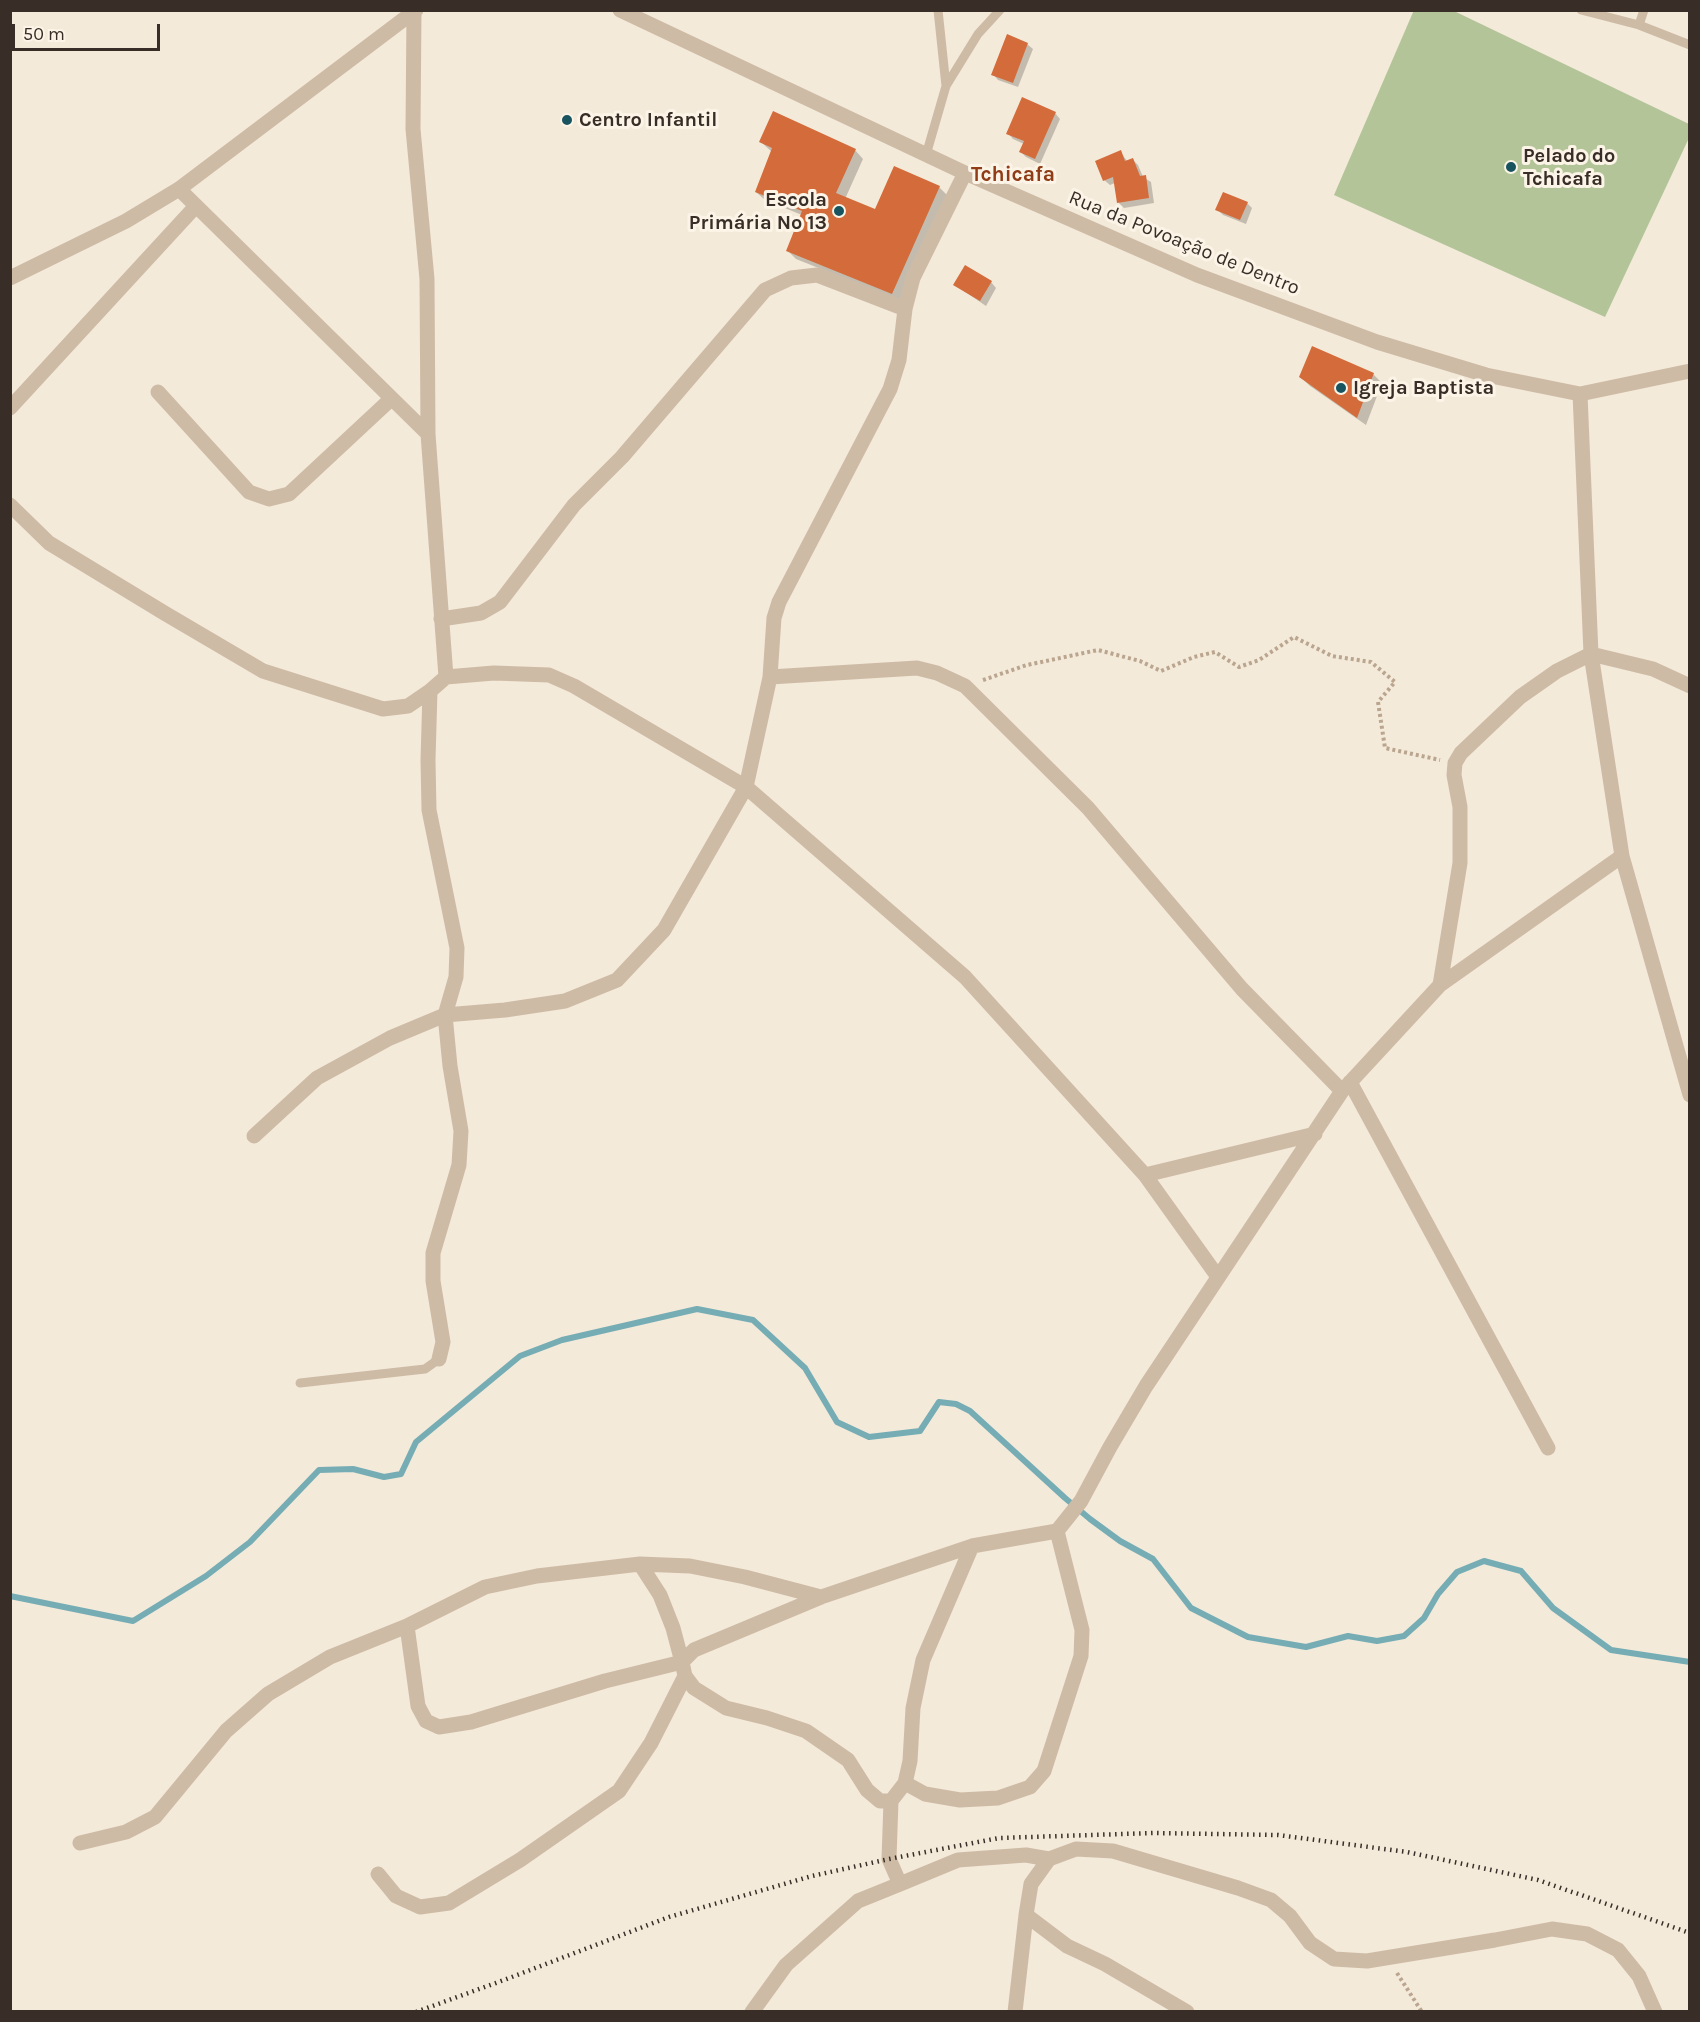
<!DOCTYPE html>
<meta charset="utf-8">
<style>
body{margin:0}
#map{position:relative;width:1700px;height:2022px;overflow:hidden;background:#f4eada;font-family:Karla,sans-serif}
canvas{display:block}
.frame{position:absolute;inset:0;border:12px solid #392e27;pointer-events:none}
.scale{position:absolute;left:12px;top:24px;width:148px;height:27px;box-sizing:border-box;border:3px solid #392e27;border-top:0;padding-left:8px;font-size:18px;line-height:21px;white-space:nowrap;color:#392e27;-webkit-text-stroke:4px #fbf4e7;paint-order:stroke}
</style>
<div id="map">
<canvas width="1700" height="2022"></canvas>
<div class="frame"></div>
<div class="scale">50 m</div>
</div>
<script>
const ctx = document.querySelector('canvas').getContext('2d');
ctx.lineJoin = 'round';
function paint(path, color) {
  ctx.fillStyle = color;
  ctx.fill(path, 'evenodd');
}
function strokePath(path, color, width, dash) {
  ctx.strokeStyle = color;
  ctx.lineWidth = width;
  ctx.lineCap = dash ? 'butt' : 'round';
  ctx.setLineDash(dash || []);
  ctx.stroke(path);
}
function drawText(font, color, halo, rows, align = 'center') {
  ctx.font = font + ' Karla,sans-serif';
  ctx.lineWidth = 6;
  ctx.setLineDash([]);
  ctx.textBaseline = 'middle';
  ctx.strokeStyle = halo;
  ctx.fillStyle = color;
  for (const [text, x, y, turn = 0] of rows) {
    ctx.save();
    ctx.translate(x, y);
    ctx.rotate((+turn || 0) * Math.PI / 180);
    ctx.textAlign = isNaN(turn) ? turn : align;
    if (halo) ctx.strokeText(text, 0, 0);
    ctx.fillText(text, 0, 0);
    ctx.restore();
  }
}
paint(new Path2D(`
 M1414 10 1454 11 1689 124V138L1605 317 1334 195Z`), '#b3c598');
paint(new Path2D(`
 M1027 44 1033 49 1018 87 998 80 993 74Z
 M1055 113 1060 119 1040 164 1026 157 1021 152 1024 144 1013 139 1008 133Z
 M761 142 855 150 863 159 845 199 875 211 939 187 948 196 901 301 796 259 788 251 802 215 765 200 756 192 772 152Z
 M1120 152 1128 162 1133 160 1138 165 1143 177 1151 182 1154 203 1124 208 1118 202 1115 183 1110 185 1104 180Z
 M1247 203 1252 208 1246 224 1223 215 1217 209Z
 M991 282 996 288 986 306 955 285Z
 M1373 374 1382 383 1366 425 1310 386 1301 377Z`), '#0003');
strokePath(new Path2D(`
 M10 1596 133 1621 206 1576 250 1542 319 1470 353 1469 384 1477 401 1474 416 1442 520 1356 562 1340 697 1309 753 1320 805 1368 837 1422 869 1437 920 1431 939 1402 956 1404 970 1411 1065 1498 1090 1519 1120 1541 1153 1559 1191 1608 1248 1637 1306 1647 1348 1636 1377 1641 1404 1636 1424 1618 1438 1594 1457 1572 1484 1561 1521 1571 1553 1608 1611 1650 1690 1662`), '#76adb5', 6);
paint(new Path2D(`
 M1007 34 1028 43 1013 83 991 75Z
 M1022 97 1056 112 1035 159 1019 152 1024 141 1006 134Z
 M773 111 856 149 836 193 875 209 894 166 940 186 892 294 786 251 802 211 755 192 772 148 759 142Z
 M1121 150 1125 161 1133 158 1140 176 1146 175 1149 198 1117 203 1113 177 1103 181 1095 161Z
 M1223 192 1248 202 1240 220 1215 210Z
 M965 265 992 281 980 301 953 285Z
 M1312 346 1374 373 1357 418 1299 377Z`), '#d36b3a');
strokePath(new Path2D(`
 M983 680 1027 665 1098 650 1140 661 1161 671 1194 657 1215 652 1239 667 1259 660 1294 637 1332 656 1371 662 1395 682 1378 702 1385 748 1440 760
 M1397 1973 1422 2012`), '#baa58f', 4, [3, 3]);
strokePath(new Path2D(`
 M1581 10 1639 25 1690 45
 M1639 25 1644 10
 M946 86 978 34 1000 10
 M926 155 946 86 938 10
 M300 1383 425 1369 439 1359`), '#cebba5', 9);
strokePath(new Path2D(`
 M620 10 965 173 1197 275 1377 342 1486 375 1580 394 1690 371
 M414 12 413 129 427 279 428 434 446 677
 M179 189 428 434
 M10 278 126 221 179 189 416 10
 M158 392 249 492 269 499 289 494 391 399
 M1580 394 1591 654 1622 856 1690 1095
 M10 408 196 206
 M10 505 49 543 166 614 263 671 383 709 408 706 430 691 446 677 494 673 549 675 574 686 746 787 965 977 1145 1175 1218 1277
 M441 619 481 613 500 602 574 505 622 457 765 290 791 278 817 275 905 309
 M770 677 774 618 779 602 890 389 899 360 905 309 913 278 965 173
 M430 691 428 760 429 810 457 948 456 977 445 1015 450 1066 461 1131 459 1165 433 1253V1281L443 1342 439 1359
 M1440 985 1460 863V807L1454 775 1455 763 1461 753 1520 697 1557 671 1591 654 1653 669 1690 686
 M1350 1082 1548 1448
 M254 1136 317 1078 390 1038 445 1015 505 1010 565 1001 617 980 664 930 746 787 770 677 917 668 937 673 965 686 1088 808 1242 989 1342 1091
 M1145 1175 1315 1134
 M972 1546 923 1660 913 1708 910 1761 905 1783 891 1801H880L867 1790 848 1760 806 1731 767 1718 726 1708 694 1688 685 1676 682 1662 694 1650 821 1597 972 1546 1057 1531 1081 1501 1110 1447 1146 1386 1342 1091 1440 985 1622 856
 M407 1626 418 1706 426 1721 439 1727 471 1722 605 1681 682 1662 673 1628 660 1595 640 1564
 M905 1783 925 1794 960 1800 998 1798 1030 1787 1044 1771 1081 1656 1082 1630 1057 1531
 M80 1843 126 1832 155 1817 226 1731 268 1694 330 1657 407 1626 485 1587 537 1576 640 1564 690 1566 745 1577 821 1597
 M378 1874 396 1896 420 1907 449 1903 520 1860 619 1791 651 1743 685 1676
 M900 1884 958 1860 1026 1855 1049 1859 1076 1849 1113 1851 1238 1888 1271 1900 1290 1916 1310 1943 1334 1959 1367 1961 1495 1940 1552 1929 1587 1934 1618 1950 1639 1976 1655 2012
 M1026 1915 1067 1946 1105 1964 1187 2012
 M752 2012 786 1965 858 1901 900 1884 889 1859 891 1801
 M1015 2012 1026 1915 1031 1884 1049 1859`), '#cebba5', 15);
strokePath(new Path2D(`
 M416 2012 504 1980 669 1917 812 1876 889 1859 999 1838 1153 1833 1278 1835 1407 1852 1538 1880 1690 1933`), '#392e27', 4.5, [1.5, 4.5]);
for (const [x, y, r, color] of [
 [567,120,6,"#18545f"],
 [1511,167,6,"#18545f"],
 [839,211,6,"#18545f"],
 [1341,388,6,"#18545f"]
]) {
  const dot = new Path2D();
  dot.arc(x, y, r, 0, 2 * Math.PI);
  ctx.fillStyle = color;
  ctx.fill(dot);
  strokePath(dot, '#fbf4e7', 2);
}
drawText('bold 20px', '#392e27', '#fbf4e7', [
 ["Centro Infantil",579,120],
 ["Pelado do",1523,156],
 ["Tchicafa",1523,179],
 ["Escola",827,200,"right"],
 ["Primária Nº 13",827,223,"right"],
 ["Igreja Baptista",1353,388]
], 'left');
drawText('20px', '#392e27', '#fbf4e7', [
 ["Rua da Povoação de Dentro",1184,243,22]
]);
drawText('bold 21px', '#903d17', '#fbf4e7', [
 ["Tchicafa",1013,175]
]);
</script>
